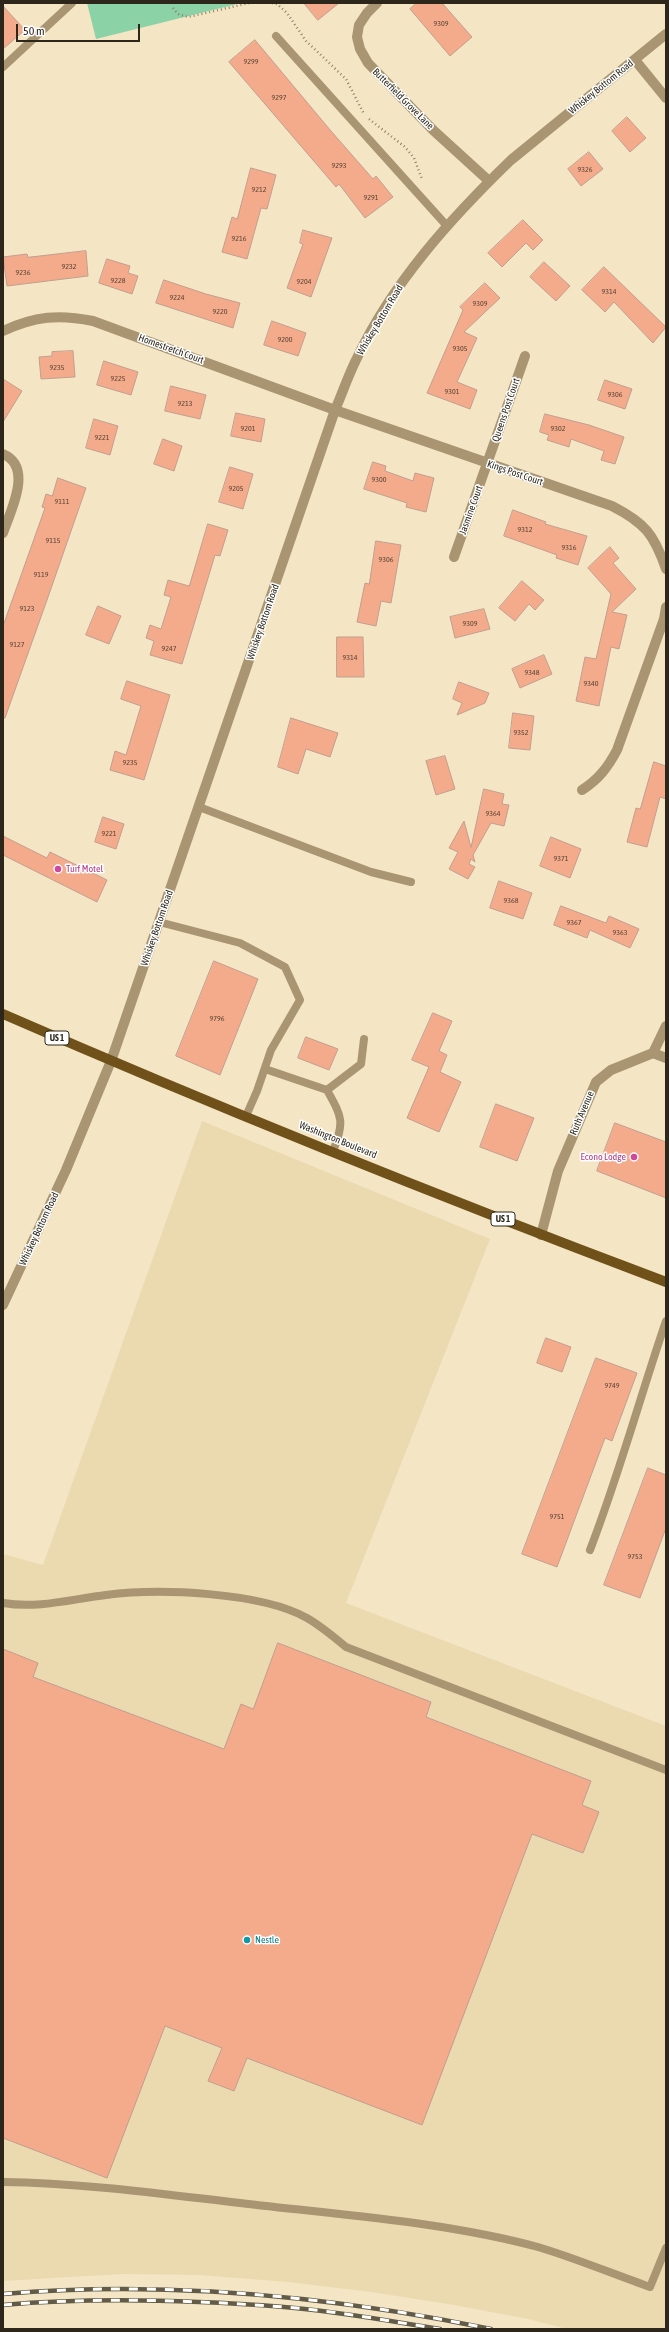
<!DOCTYPE html>
<style>
body{margin:0}
#map{position:relative;width:669px;height:2332px;overflow:hidden;background:#f4e6c4;font-family:"Asap Condensed",sans-serif}
canvas{display:block}
.frame{position:absolute;inset:0;border:4px solid #2c271a;pointer-events:none}
.scale{position:absolute;left:16px;top:24px;width:124px;height:18px;box-sizing:border-box;border:2px solid #2c271a;border-top:0;padding-left:5px;font-size:12px;line-height:14px;white-space:nowrap;color:#2c271a;-webkit-text-stroke:3px #fff;paint-order:stroke}
</style>
<div id="map">
<canvas width="669" height="2332"></canvas>
<div class="frame"></div>
<div class="scale">50 m</div>
</div>
<script>
const ctx = document.querySelector('canvas').getContext('2d');
ctx.lineJoin = 'round';
function paint(path, color) {
  ctx.fillStyle = color;
  ctx.fill(path, 'evenodd');
}
function strokePath(path, color, width, dash) {
  ctx.strokeStyle = color;
  ctx.lineWidth = width;
  ctx.lineCap = dash ? 'butt' : 'round';
  ctx.setLineDash(dash || []);
  ctx.stroke(path);
}
function drawText(font, color, halo, rows, align = 'center') {
  ctx.font = font + ' "Asap Condensed",sans-serif';
  ctx.lineWidth = 3;
  ctx.setLineDash([]);
  ctx.textBaseline = 'middle';
  ctx.strokeStyle = halo;
  ctx.fillStyle = color;
  for (const [text, x, y, turn = 0] of rows) {
    ctx.save();
    ctx.translate(x, y);
    ctx.rotate((+turn || 0) * Math.PI / 180);
    ctx.textAlign = isNaN(turn) ? turn : align;
    if (halo) ctx.strokeText(text, 0, 0);
    ctx.fillText(text, 0, 0);
    ctx.restore();
  }
}
paint(new Path2D(`
 M202 1121 490 1239 346 1603 666 1726V2329H567L528 2319 454 2305 371 2292 288 2282 198 2275 122 2274 3 2281V1554L43 1565Z`), '#ebd9b0');
paint(new Path2D(`
 M87 3H241L96 39Z`), '#8cd2a7');
const building = new Path2D(`
 M304 3H339L318 20Z
 M417 3H442L472 37 450 56 410 9Z
 M3 6 25 30 3 49Z
 M255 40 331 131 373 179 376 176 393 197 365 218 339 184 336 187 229 62Z
 M627 117 646 138 630 152 612 131Z
 M589 152 603 169 581 186 568 169Z
 M251 168 276 175 267 209 261 208 247 259 222 252 232 217 237 219Z
 M523 220 543 240 533 250 526 243 502 267 488 253Z
 M303 230 332 238 311 297 287 288 303 244 300 243Z
 M86 251 88 276 7 286 3 257 27 254 28 257Z
 M107 259 130 266 128 273 138 276 132 294 99 283Z
 M544 262 570 286 556 301 530 277Z
 M604 267 666 327 653 343 614 302 605 312 582 290Z
 M164 280 206 294 240 303 233 328 156 303Z
 M485 283 500 298 464 332 477 338 457 382 477 390 470 409 427 393 463 310 460 307Z
 M272 321 306 333 298 356 264 345Z
 M73 351 75 377 41 379 39 357 52 356V352Z
 M104 361 138 372 131 395 97 385Z
 M3 379 22 391 3 422Z
 M605 380 632 389 625 409 598 400Z
 M171 386 206 395 200 419 165 411Z
 M236 413 265 419 261 442 231 436Z
 M545 414 589 425 624 437 615 464 601 460 604 451 571 439 569 447 547 440 549 435 540 432Z
 M94 419 118 426 110 455 86 448Z
 M163 439 182 446 174 471 154 464Z
 M373 462 386 466 385 471 413 481 415 473 434 478 426 512 406 507 407 503 364 489Z
 M230 467 253 474 243 509 219 502Z
 M58 478 86 488 47 600 5 718H3V626L45 508 42 507 46 494 52 496Z
 M513 510 546 522 545 524 587 536 578 565 556 558 557 555 504 536Z
 M208 524 228 530 220 556 215 555 182 664 150 655 154 641 146 638 150 625 161 629 171 597 164 595 168 580 189 586Z
 M376 541 401 545 391 603 381 601 376 626 357 622 365 583 369 584Z
 M610 547 619 558 613 563 636 589 612 612 627 615 619 649 611 647 599 706 576 701 585 657 596 659 611 594 588 568Z
 M522 581 544 600 535 610 529 604 515 621 499 608Z
 M98 606 121 616 109 644 86 635Z
 M484 609 490 629 455 638 450 617Z
 M337 637H363L364 677H337Z
 M544 655 552 674 520 688 512 669Z
 M127 681 170 695 144 780 110 770 115 751 126 755 141 706 121 699Z
 M459 682 489 693 485 703 457 715 462 703 453 699Z
 M513 713 534 716 530 750 509 748Z
 M291 718 338 733 330 757 306 749 298 774 278 767Z
 M445 756 455 789 436 795 426 761Z
 M654 762 666 766V799L660 797 647 847 627 842 636 808 640 809Z
 M484 789 504 794 502 804 509 805 504 826 491 823 473 855 475 862 471 859 469 864 475 867 468 879 449 869 458 852 449 848 464 821 471 847Z
 M103 817 124 824 116 849 95 842Z
 M3 836 47 858 50 852 107 880 97 902 3 855Z
 M551 837 581 849 570 878 540 866Z
 M499 881 532 893 523 919 490 908Z
 M561 906 606 923 609 916 639 929 630 948 590 930 587 938 554 925Z
 M214 961 258 979 220 1075 176 1056Z
 M433 1013 452 1021 439 1051 447 1055 440 1072 461 1082 439 1132 407 1118 429 1067 412 1060Z
 M306 1037 338 1049 329 1070 298 1058Z
 M496 1104 534 1118 517 1161 480 1147Z
 M615 1123 666 1142V1198L597 1171Z
 M546 1338 571 1347 562 1372 537 1363Z
 M596 1358 637 1373 612 1441 605 1438 557 1567 522 1554Z
 M648 1468 666 1475V1528L640 1598 604 1585Z
 M278 1643 431 1702 426 1717 591 1781 582 1805 599 1812 583 1853 532 1834 422 2125 247 2058 234 2091 208 2081 222 2048 165 2026 107 2178 3 2138V1649L38 1663 33 1677 224 1749 241 1704 253 1709Z`);
paint(building, '#f4ab8c');
strokePath(building, '#c19e8f', 1);
strokePath(new Path2D(`
 M272 3 277 4 287 13 306 41 346 79 364 114
 M173 8 178 14 188 17 249 3
 M369 119 405 147 414 158 422 179`), '#8b826b', 2.5, [1, 3]);
strokePath(new Path2D(`
 M276 36 447 226
 M3 67 72 3
 M199 807 371 872 411 882
 M159 922 240 943 285 967 300 1000 271 1050 257 1091 246 1116
 M265 1069 327 1090C342 1117 345 1122 333 1151
 M327 1090 361 1064 364 1039
 M590 1550C619 1475 640 1397 666 1321
 M3 1603C38 1609 72 1599 106 1595 158 1588 261 1592 307 1618 321 1626 334 1637 346 1647L666 1770
 M3 2182C82 2183 162 2194 240 2203 339 2215 441 2221 538 2247 575 2258 613 2274 650 2287L666 2248`), '#a99572', 8);
strokePath(new Path2D(`
 M377 3 367 13 359 25 357 37 360 49 368 63 433 130 489 181
 M635 60 666 98
 M3 331C35 316 59 314 93 321L335 410 612 506C645 523 654 534 666 569
 M3 454C34 467 10 512 3 533
 M454 557 525 356
 M582 790C599 779 608 767 617 750L664 619 666 607
 M653 1053 666 1058
 M541 1235 558 1171 596 1082 611 1070 653 1053 666 1026`), '#a99572', 10);
strokePath(new Path2D(`
 M3 1305 66 1170 111 1061 335 410C342 394 348 376 356 360 392 283 451 218 511 160L666 34`), '#a99572', 10);
strokePath(new Path2D(`
 M3 1014C221 1109 443 1198 666 1282`), '#6f5119', 10);
const rail = new Path2D(`
 M3 2294C166 2280 331 2296 491 2329
 M3 2305C96 2297 191 2300 284 2307 336 2311 389 2321 440 2329`);
strokePath(rail, '#625b48', 4.5);
strokePath(rail, '#fff', 3, [9]);
for (const [x, y, r, color] of [
 [58,869,4,"#d1479c"],
 [634,1157,4,"#d1479c"],
 [247,1940,4,"#0f9aa8"]
]) {
  const dot = new Path2D();
  dot.arc(x, y, r, 0, 2 * Math.PI);
  ctx.fillStyle = color;
  ctx.fill(dot);
  strokePath(dot, '#fff', 1.5);
}
drawText('8px', '#5e4836', null, [
 ["9309",441,23],
 ["9299",251,61],
 ["9297",279,97],
 ["9293",339,165],
 ["9326",585,169],
 ["9212",259,189],
 ["9291",371,197],
 ["9216",239,238],
 ["9232",69,266],
 ["9236",23,272],
 ["9228",118,280],
 ["9204",304,281],
 ["9314",609,291],
 ["9224",177,297],
 ["9309",480,303],
 ["9220",220,311],
 ["9200",285,339],
 ["9305",460,348],
 ["9235",57,367],
 ["9225",118,378],
 ["9301",452,391],
 ["9306",615,394],
 ["9213",185,403],
 ["9201",248,428],
 ["9302",558,428],
 ["9221",102,437],
 ["9300",379,479],
 ["9205",236,488],
 ["9111",62,501],
 ["9312",525,529],
 ["9115",53,540],
 ["9316",569,547],
 ["9306",386,559],
 ["9119",41,574],
 ["9123",27,608],
 ["9309",470,623],
 ["9127",17,644],
 ["9247",169,648],
 ["9314",350,657],
 ["9348",532,672],
 ["9340",591,683],
 ["9352",521,732],
 ["9235",130,762],
 ["9364",493,813],
 ["9221",109,833],
 ["9371",561,858],
 ["9368",511,900],
 ["9367",574,922],
 ["9363",620,932],
 ["9796",217,1018],
 ["9749",612,1385],
 ["9751",557,1516],
 ["9753",635,1556]
]);
for (const [x, y, w] of [
 [57,1038,24],
 [503,1219,24]
]) {
  const box = new Path2D();
  box.roundRect(x - w / 2, y - 7, w, 14, 3);
  ctx.fillStyle = '#fff';
  ctx.fill(box);
  strokePath(box, '#2c271a', 1);
}
drawText('bold 9px', '#2c271a', null, [
 ["US 1",57,1038],
 ["US 1",503,1219]
]);
drawText('10px', '#2c271a', '#fff', [
 ["Whiskey Bottom Road",601,87,-39],
 ["Butterfield Grove Lane",403,99,45],
 ["Whiskey Bottom Road",380,320,-59],
 ["Homestretch Court",171,349,20],
 ["Queens Post Court",506,410,-71],
 ["Kings Post Court",515,473,19],
 ["Jasmine Court",471,510,-70],
 ["Whiskey Bottom Road",263,622,-71],
 ["Whiskey Bottom Road",157,928,-71],
 ["Ruth Avenue",582,1113,-67],
 ["Washington Boulevard",338,1140,22],
 ["Whiskey Bottom Road",39,1229,-65]
]);
drawText('10px', '#b23c85', '#fff', [
 ["Turf Motel",66,869],
 ["Econo Lodge",626,1157,"right"]
], 'left');
drawText('10px', '#0d838f', '#fff', [
 ["Nestle",255,1940]
], 'left');
</script>
